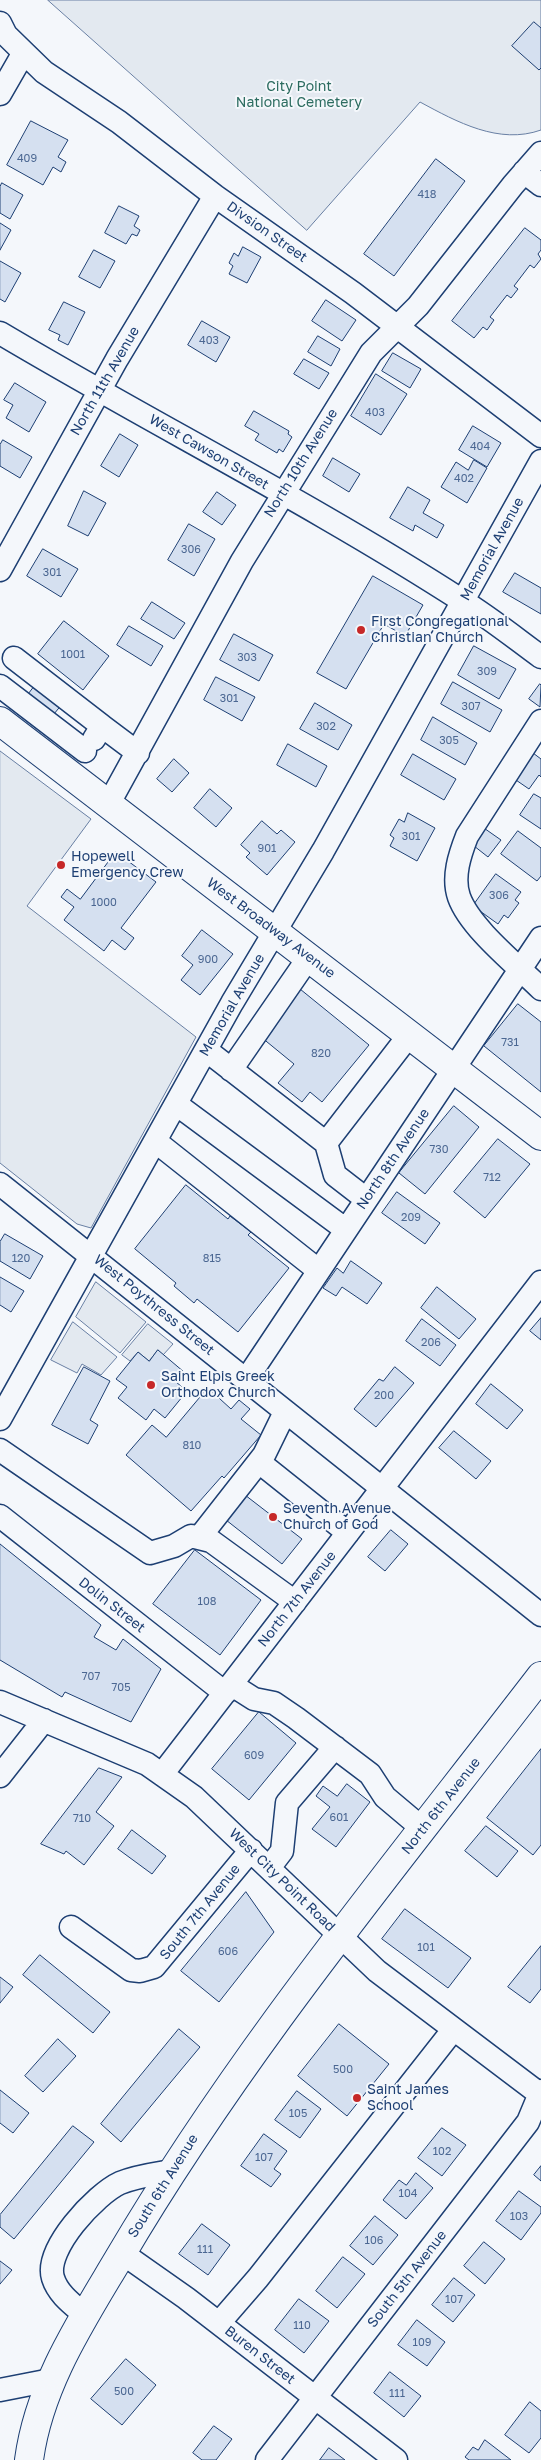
<!DOCTYPE html>
<style>
body{margin:0}
canvas{display:block;background:#f4f7fb}
</style>
<canvas width="541" height="2460"></canvas>
<script>
const ctx = document.querySelector('canvas').getContext('2d');
ctx.lineJoin = 'round';
function paint(path, color) {
  ctx.fillStyle = color;
  ctx.fill(path, 'evenodd');
}
function strokePath(path, color, width, dash) {
  ctx.strokeStyle = color;
  ctx.lineWidth = width;
  ctx.lineCap = dash ? 'butt' : 'round';
  ctx.setLineDash(dash || []);
  ctx.stroke(path);
}
function drawText(font, color, halo, rows, align = 'center') {
  ctx.font = font + ' "Golos Text",sans-serif';
  ctx.lineWidth = 4;
  ctx.setLineDash([]);
  ctx.textBaseline = 'middle';
  ctx.strokeStyle = halo;
  ctx.fillStyle = color;
  for (const [text, x, y, turn = 0] of rows) {
    ctx.save();
    ctx.translate(x, y);
    ctx.rotate((+turn || 0) * Math.PI / 180);
    ctx.textAlign = isNaN(turn) ? turn : align;
    if (halo) ctx.strokeText(text, 0, 0);
    ctx.fillText(text, 0, 0);
    ctx.restore();
  }
}
const green = new Path2D(`
 M48 0H541V130C499 145 457 122 420 102L307 230Z
 M0 751 91 819 27 906 196 1037 91 1228 77 1224 0 1163Z
 M96 1282 146 1322 120 1353 76 1317Z
 M73 1322 117 1357 101 1375 82 1364 77 1373 51 1360Z
 M148 1324 173 1344 163 1355 158 1350 149 1361 138 1352 130 1361 122 1355Z`);
paint(green, '#e3e9f0');
strokePath(green, '#687fa3', 1);
const building = new Path2D(`
 M534 22 541 28V68L539 70 512 46Z
 M31 121 68 140 58 157 66 162 61 172 53 167 43 185 7 165Z
 M436 159 465 181 394 276 364 254Z
 M2 183 23 195 10 219 0 213V187Z
 M119 206 139 216 134 226 140 230 137 236 132 234 126 244 105 233Z
 M0 223 11 230 0 250Z
 M525 228 541 240V250L538 254 541 259 534 268 530 265 514 286 518 289 511 298 507 295 490 317 494 320 487 330 483 327 474 338 452 321Z
 M243 247 261 257 247 283 229 274 233 266 229 263 234 253 238 256Z
 M94 250 115 261 100 288 79 277Z
 M0 261 21 273 5 302 0 299Z
 M326 300 356 320 342 341 312 321Z
 M64 302 85 312 68 345 58 340 60 335 49 330Z
 M202 321 230 337 216 362 188 345Z
 M318 336 340 349 331 366 308 352Z
 M393 353 421 369 410 388 382 371Z
 M304 359 329 373 319 389 294 374Z
 M376 374 407 394 381 435 351 416Z
 M15 383 46 402 29 432 6 418 13 405 4 400Z
 M254 411 289 431 288 434 292 437 283 452 279 449 277 453 255 440 259 434 245 426Z
 M473 426 501 443 487 467 459 450Z
 M120 434 138 445 119 477 101 466Z
 M3 440 32 457 20 478 0 466V445Z
 M333 458 360 474 349 492 323 476Z
 M474 460 487 468 467 503 441 487 456 462 468 470Z
 M408 487 430 500 423 513 444 525 437 538 415 525 413 531 390 518Z
 M84 491 106 503 88 536 68 526Z
 M217 492 236 505 222 525 203 512Z
 M189 524 215 539 194 576 168 560Z
 M43 549 78 569 61 597 27 576Z
 M515 573 541 588V614L503 592Z
 M373 576 423 605 405 636 384 624 346 689 317 673Z
 M152 602 185 623 174 639 141 619Z
 M64 621 109 656 83 690 38 654Z
 M129 626 163 646 151 666 117 645Z
 M234 634 273 655 259 681 220 660Z
 M474 646 516 669 499 699 458 675Z
 M216 677 255 697 242 721 204 700Z
 M453 682 502 710 490 732 441 704Z
 M37 683 63 703 49 720 24 700Z
 M540 684 541 685 540 707 529 699Z
 M315 703 352 725 338 750 300 729Z
 M433 717 477 743 465 765 421 740Z
 M288 744 327 766 316 787 277 765Z
 M529 750 541 759V777L539 775 529 789 513 778Z
 M413 754 456 779 444 800 401 775Z
 M174 759 189 773 172 792 157 779Z
 M210 789 232 808 216 827 194 808Z
 M534 794 541 798V829L520 815Z
 M408 813 435 828 417 861 390 846 394 838 390 835 399 819 404 822Z
 M262 821 277 834 281 830 295 842 267 875 246 857 250 853 241 845Z
 M481 826 501 840 488 857 469 842Z
 M518 831 541 848V876L537 881 501 854Z
 M116 852 156 882 121 928 134 938 125 950 112 940 104 951 64 920 74 907 61 897 67 889 80 899Z
 M496 874 521 892 515 900 519 903 508 918 504 915 498 924 473 906Z
 M202 930 233 954 200 995 181 980 193 965 182 956Z
 M300 989 369 1045 322 1102 310 1092 302 1102 278 1083 294 1064 261 1037Z
 M518 1004 541 1022V1092L484 1046Z
 M454 1106 479 1127 425 1194 399 1173Z
 M498 1139 530 1164 485 1218 454 1192Z
 M186 1185 228 1219 230 1216 251 1232 248 1235 289 1268 238 1332 197 1299 194 1303 174 1286 176 1283 135 1249Z
 M397 1192 440 1223 425 1244 382 1213Z
 M5 1234 43 1256 30 1279 0 1261V1242Z
 M351 1261 382 1283 367 1304 342 1287 336 1296 323 1288 337 1268 343 1273Z
 M0 1277 24 1291 11 1312 0 1305Z
 M437 1287 476 1319 459 1339 421 1308Z
 M541 1318V1340L530 1331Z
 M422 1319 456 1345 440 1366 406 1341Z
 M158 1350 184 1372 176 1382 187 1391 165 1418 154 1409 146 1420 118 1398 127 1387 116 1379 138 1352 149 1361Z
 M84 1367 110 1381 90 1420 98 1425 88 1444 52 1425Z
 M395 1367 414 1383 376 1427 354 1409 379 1379 383 1381Z
 M491 1384 523 1410 507 1429 476 1404Z
 M208 1388 231 1409 239 1400 250 1409 241 1419 261 1435 224 1478 222 1476 191 1511 126 1455 152 1425 166 1437Z
 M454 1431 491 1461 476 1479 439 1448Z
 M245 1495 302 1539 282 1564 226 1520Z
 M391 1530 408 1544 385 1571 368 1557Z
 M0 1544 101 1625 94 1637 116 1650 123 1639 161 1669 131 1722 65 1692 62 1697 0 1660Z
 M195 1550 261 1600 220 1655 153 1604Z
 M259 1712 296 1743 249 1800 212 1769Z
 M541 1749V1845L533 1855 487 1818Z
 M99 1768 122 1777 96 1812 114 1826 84 1865 66 1851 64 1854 41 1844Z
 M347 1784 370 1802 336 1847 312 1829 330 1807 316 1796 323 1786 337 1796Z
 M486 1826 518 1851 497 1877 465 1851Z
 M132 1830 166 1856 152 1874 118 1849Z
 M246 1892 274 1932 219 2002 181 1971Z
 M405 1909 471 1958 448 1988 382 1939Z
 M541 1946V1989L530 2003 508 1987Z
 M40 1955 110 2012 93 2033 23 1975Z
 M0 1977 13 1987 0 2003Z
 M339 2024 389 2064 347 2116 298 2076Z
 M179 2029 200 2047 121 2142 101 2124Z
 M58 2039 76 2056 43 2092 25 2076Z
 M0 2090 29 2113 13 2133 0 2123Z
 M297 2091 321 2109 300 2138 275 2120Z
 M73 2126 94 2142 14 2239 0 2227V2215Z
 M442 2128 466 2145 442 2176 418 2158Z
 M264 2134 287 2151 274 2169 281 2174 271 2187 241 2166Z
 M541 2166V2181L534 2175Z
 M416 2173 433 2188 406 2219 383 2200 399 2180 406 2185Z
 M519 2191 541 2207V2213L521 2240 496 2221Z
 M375 2216 398 2235 373 2265 350 2246Z
 M202 2224 230 2245 208 2275 179 2254Z
 M484 2242 505 2259 485 2284 464 2266Z
 M343 2257 365 2274 337 2308 316 2291Z
 M0 2261 12 2270 0 2284Z
 M454 2278 475 2295 453 2322 432 2305Z
 M299 2299 329 2321 304 2353 275 2330Z
 M417 2320 445 2342 427 2366 398 2345Z
 M126 2359 156 2385 122 2425 91 2399Z
 M390 2372 421 2396 404 2417 374 2393Z
 M530 2402 541 2411V2438L529 2453 505 2435Z
 M214 2426 232 2439 216 2460H202L193 2453Z
 M485 2440 511 2460H469L465 2457 473 2447 478 2450Z
 M329 2448 345 2460H320Z`);
paint(building, '#d5e0f0');
strokePath(building, '#1d3f73', 1);
const minor = new Path2D(`
 M0 23 6 35 44 72 119 122 215 196 353 293 541 436
 M0 94 23 54
 M524 172 541 185
 M0 333C153 424 312 504 461 600 489 617 515 638 541 657
 M0 570 117 359 215 196
 M14 658 102 726
 M0 686 85 751
 M541 721 467 836C460 854 452 877 459 897 470 928 517 965 541 989
 M94 739 102 726 138 753
 M108 805 242 561 371 353 418 306 513 185 541 153
 M206 1050 326 1143 335 1175 366 1199
 M231 1070 309 957
 M176 1104 345 1229
 M155 1141 318 1270
 M326 1143 410 1034
 M0 1184 541 1615
 M246 1380 541 938
 M0 1419 232 1003 323 851 541 461
 M0 1450 150 1553 174 1546 191 1536 211 1541 295 1602
 M259 1462 348 1533
 M0 1516 225 1693
 M199 1538 264 1455 285 1412
 M232 1685 254 1699 274 1703 296 1718 370 1774 385 1797 423 1829
 M0 1702 147 1764 194 1797 377 1971 541 2095
 M163 1773 541 1282
 M0 1776 44 1720
 M269 1868 282 1851 287 1803 335 1747
 M71 1927 131 1970 140 1971 154 1967 251 1850
 M122 2253 186 2298 396 2460
 M85 2315C72 2304 58 2294 53 2278 44 2249 96 2194 120 2183 137 2176 155 2174 172 2171
 M219 2323 258 2278 453 2030
 M0 2390 51 2380
 M267 2460 528 2122 541 2091`);
const major = new Path2D(`
 M0 721 541 1136
 M29 2460C39 2385 81 2322 119 2258 240 2052 395 1866 541 1676`);
strokePath(minor, '#1d3f73', 25);
strokePath(major, '#1d3f73', 30);
strokePath(minor, '#f4f7fb', 22);
strokePath(major, '#f4f7fb', 28);
for (const [x, y, r, color] of [
 [361,630,5,"#c62828"],
 [61,865,5,"#c62828"],
 [151,1385,5,"#c62828"],
 [273,1517,5,"#c62828"],
 [357,2098,5,"#c62828"]
]) {
  const dot = new Path2D();
  dot.arc(x, y, r, 0, 2 * Math.PI);
  ctx.fillStyle = color;
  ctx.fill(dot);
  strokePath(dot, '#f4f7fb', 2);
}
drawText('11px', '#4b6792', null, [
 ["409",27,159],
 ["418",427,195],
 ["403",209,341],
 ["403",375,413],
 ["404",480,447],
 ["402",464,479],
 ["306",191,550],
 ["301",52,573],
 ["1001",73,655],
 ["303",247,658],
 ["309",487,672],
 ["301",229,699],
 ["307",471,707],
 ["302",326,727],
 ["305",449,741],
 ["301",411,837],
 ["901",267,849],
 ["306",499,896],
 ["1000",104,903],
 ["900",208,960],
 ["731",510,1043],
 ["820",321,1054],
 ["730",439,1150],
 ["712",492,1178],
 ["209",411,1218],
 ["120",21,1259],
 ["815",212,1259],
 ["206",431,1343],
 ["200",384,1396],
 ["810",192,1446],
 ["108",207,1602],
 ["707",91,1677],
 ["705",121,1688],
 ["609",254,1756],
 ["601",339,1818],
 ["710",82,1819],
 ["101",426,1948],
 ["606",228,1952],
 ["500",343,2070],
 ["105",298,2114],
 ["102",442,2152],
 ["107",264,2158],
 ["104",408,2194],
 ["103",519,2217],
 ["106",374,2241],
 ["111",205,2250],
 ["107",454,2300],
 ["110",302,2326],
 ["109",422,2343],
 ["500",124,2392],
 ["111",397,2394]
]);
drawText('14px', '#2c6c60', '#f4f7fb', [
 ["City Point",299,87],
 ["National Cemetery",299,103]
]);
drawText('14px', '#1d3f73', '#f4f7fb', [
 ["Divsion Street",267,232,35],
 ["North 11th Avenue",105,381,-60],
 ["West Cawson Street",209,452,30],
 ["North 10th Avenue",301,463,-58],
 ["Memorial Avenue",492,549,-61],
 ["West Broadway Avenue",271,928,37],
 ["Memorial Avenue",232,1005,-60],
 ["North 8th Avenue",393,1159,-56],
 ["West Poythress Street",154,1305,39],
 ["North 7th Avenue",297,1599,-52],
 ["Dolin Street",112,1605,38],
 ["North 6th Avenue",441,1806,-52],
 ["West City Point Road",282,1880,44],
 ["South 7th Avenue",200,1912,-51],
 ["South 6th Avenue",163,2186,-58],
 ["South 5th Avenue",407,2279,-52],
 ["Buren Street",260,2355,38]
]);
drawText('14px', '#1d3f73', '#f4f7fb', [
 ["First Congregational",371,622],
 ["Christian Church",371,638],
 ["Hopewell",71,857],
 ["Emergency Crew",71,873],
 ["Saint Elpis Greek",161,1377],
 ["Orthodox Church",161,1393],
 ["Seventh Avenue",283,1509],
 ["Church of God",283,1525],
 ["Saint James",367,2090],
 ["School",367,2106]
], 'left');
</script>
